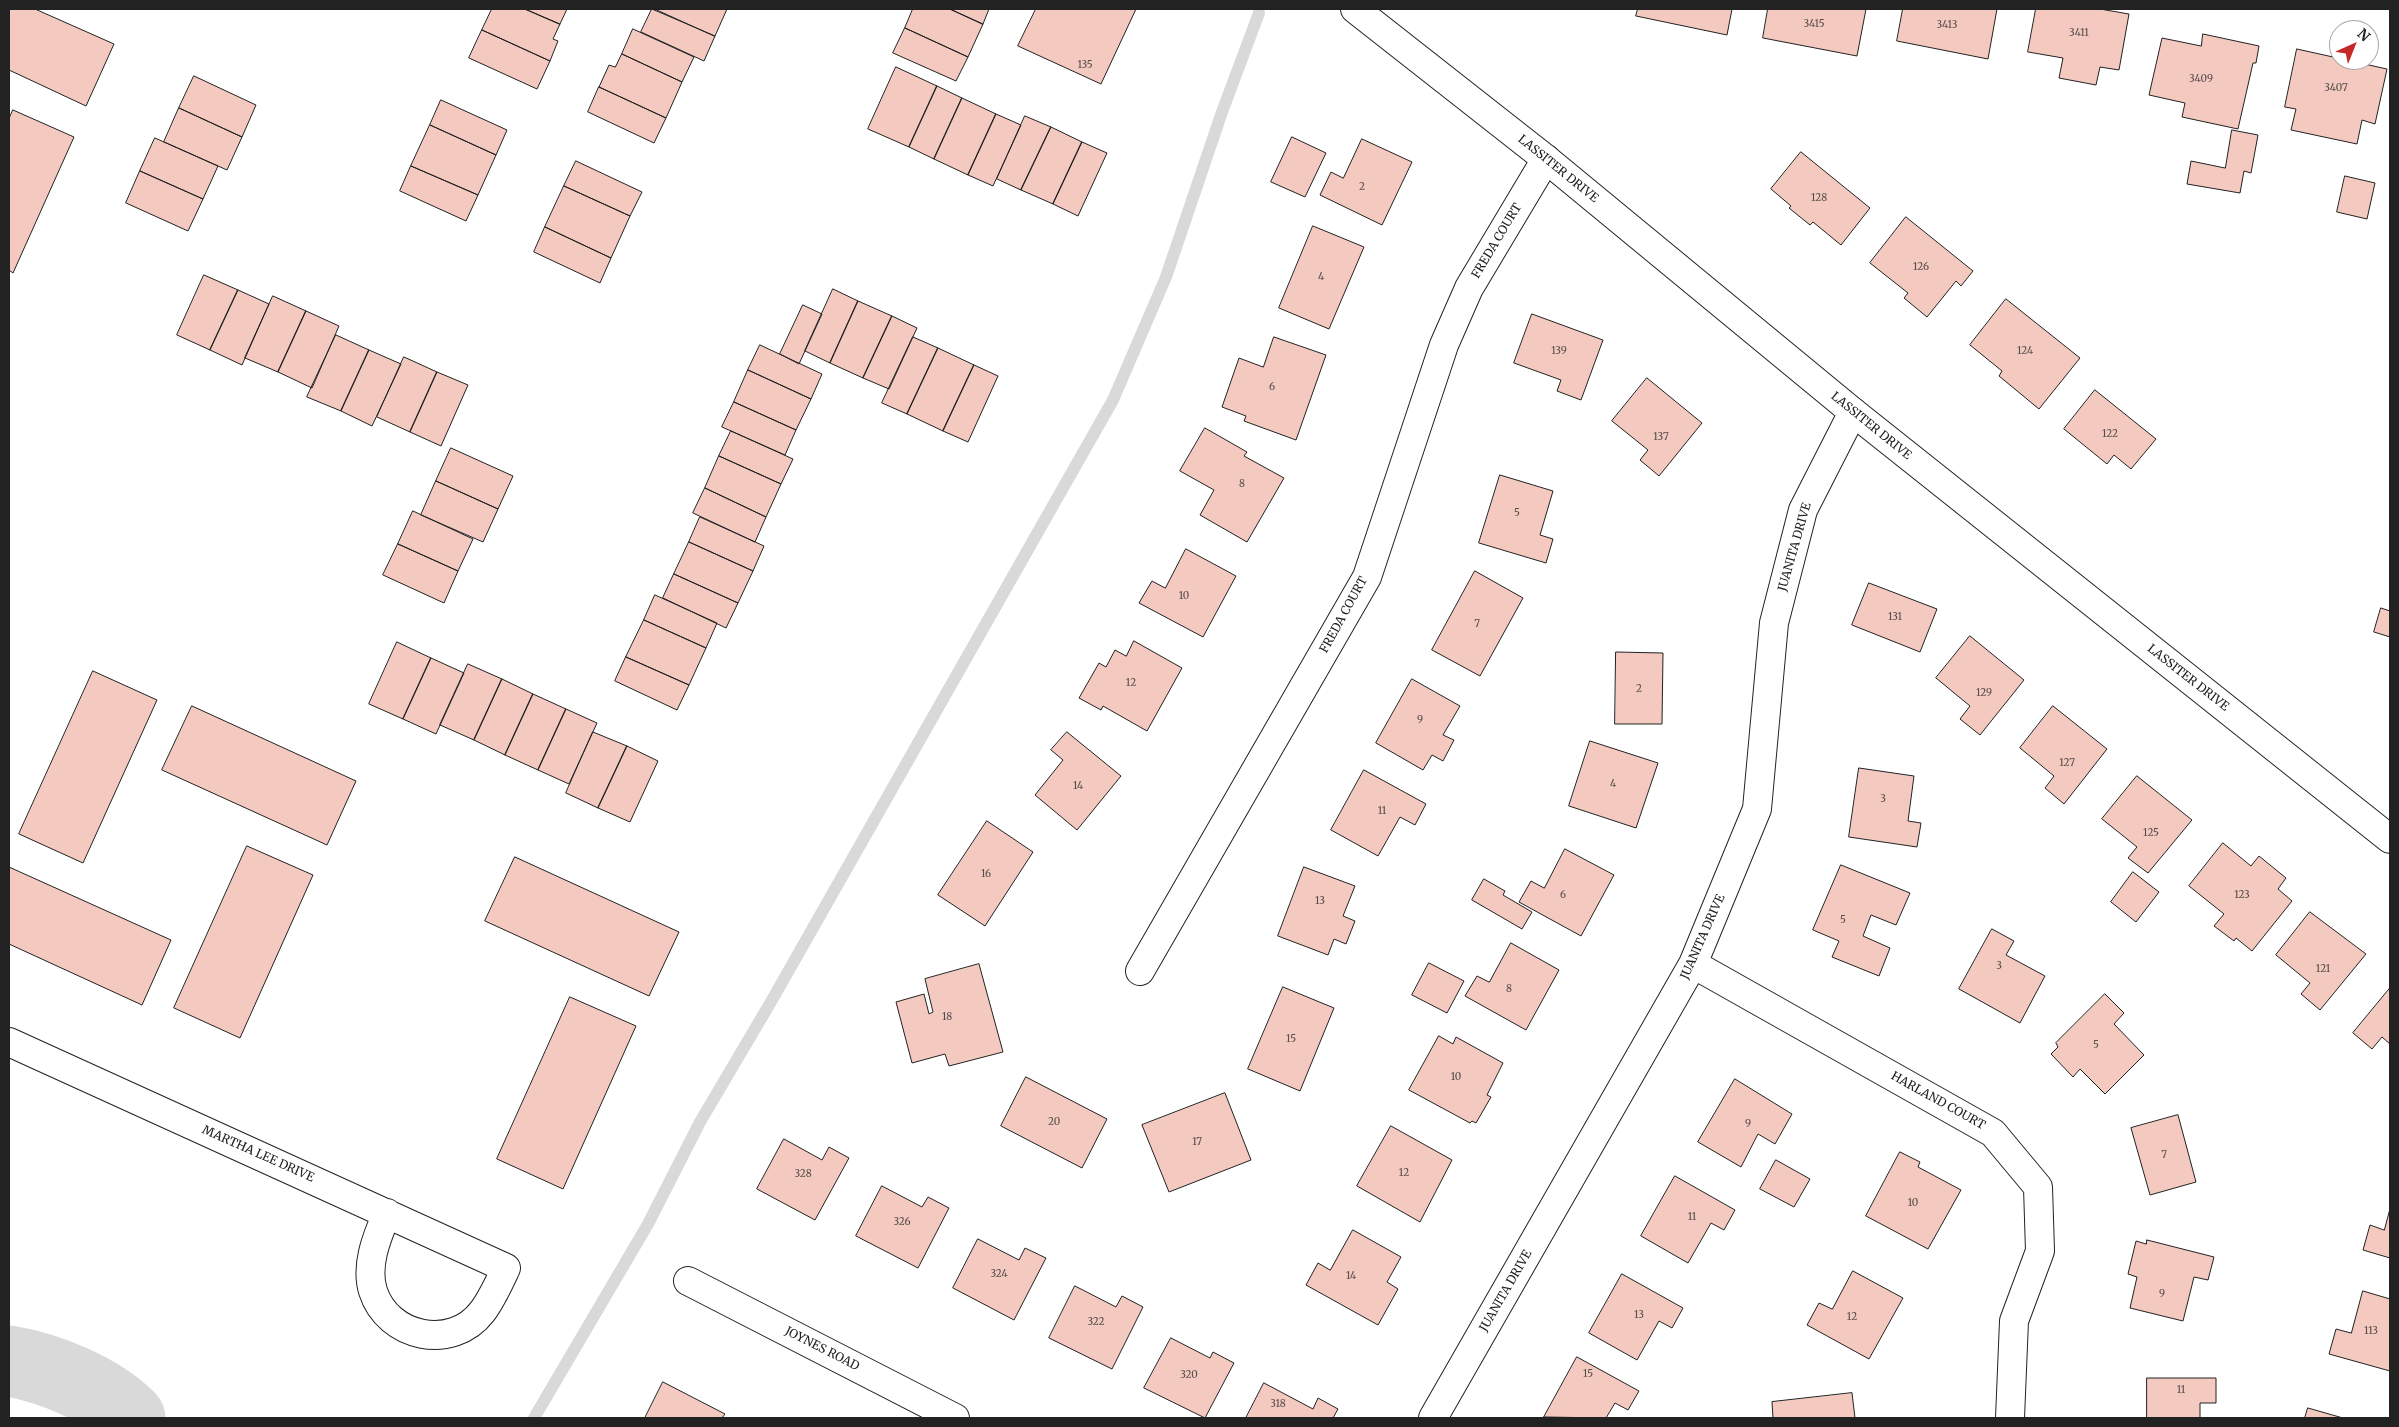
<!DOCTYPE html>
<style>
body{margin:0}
#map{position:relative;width:2399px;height:1427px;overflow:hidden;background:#fff;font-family:Merriweather,serif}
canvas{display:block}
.frame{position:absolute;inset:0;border:10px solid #222;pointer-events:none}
.north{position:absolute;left:2329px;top:20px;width:50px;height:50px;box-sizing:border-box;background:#fff;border:1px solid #a7a7a7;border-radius:50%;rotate:44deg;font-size:14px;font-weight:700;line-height:20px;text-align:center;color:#222}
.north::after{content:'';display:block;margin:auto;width:18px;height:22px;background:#c62828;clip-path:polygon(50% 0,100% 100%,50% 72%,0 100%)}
</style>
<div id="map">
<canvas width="2399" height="1427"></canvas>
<div class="frame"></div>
<div class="north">N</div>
</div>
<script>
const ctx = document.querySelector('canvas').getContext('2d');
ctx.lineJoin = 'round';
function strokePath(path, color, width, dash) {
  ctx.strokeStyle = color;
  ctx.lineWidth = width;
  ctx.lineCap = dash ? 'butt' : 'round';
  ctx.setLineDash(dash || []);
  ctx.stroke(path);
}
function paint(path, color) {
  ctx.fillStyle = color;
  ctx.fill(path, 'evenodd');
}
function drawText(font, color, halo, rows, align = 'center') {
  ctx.font = font + ' Merriweather,serif';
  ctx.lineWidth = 4;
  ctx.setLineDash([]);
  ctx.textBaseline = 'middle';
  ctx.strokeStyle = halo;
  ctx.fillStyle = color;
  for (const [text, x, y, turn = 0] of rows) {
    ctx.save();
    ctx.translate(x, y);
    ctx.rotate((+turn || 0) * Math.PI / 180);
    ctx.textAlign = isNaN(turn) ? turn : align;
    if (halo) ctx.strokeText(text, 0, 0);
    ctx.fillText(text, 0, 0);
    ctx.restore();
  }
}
strokePath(new Path2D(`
 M534 1418 648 1224 700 1122 772 1000 1113 400 1166 277 1222 112 1259 13`), '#d9d9d9', 12);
strokePath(new Path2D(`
 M9 1361C49 1368 100 1388 130 1418`), '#d9d9d9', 71);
const building = new Path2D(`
 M9 9H35L114 44 86 106 9 70Z
 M492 9H525L560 24 553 39 558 41 550 61 482 30Z
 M525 9H567L560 24Z
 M652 9 715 36 704 61 641 32Z
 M655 9H727L715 36Z
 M913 9H950L983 24 968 57 905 28Z
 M950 9H989L983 24Z
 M1036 9H1136L1101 84 1018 46Z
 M1638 9H1732L1727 35 1636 16Z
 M1768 9H1866L1857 56 1763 38Z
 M1903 9H1997L1988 59 1897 41Z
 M2036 9H2100L2129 14 2119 70 2100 67 2096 85 2059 78 2063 58 2028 52Z
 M905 28 968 57 956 81 893 53Z
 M633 29 694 57 682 82 622 54Z
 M482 30 550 61 537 89 469 58Z
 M2203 34 2259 46 2256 63H2253L2238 129 2182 117 2185 103 2149 95 2162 38 2201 46Z
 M2297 49 2387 69 2375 124 2362 120 2357 144 2291 130 2296 109 2285 107Z
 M622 54 682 82 666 118 599 87 609 65 615 67Z
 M896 67 937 86 909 147 868 129Z
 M194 76 256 105 242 137 179 108Z
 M937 86 962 98 934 159 909 147Z
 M599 87 666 118 654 143 588 112Z
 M962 98 996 114 968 175 934 159Z
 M441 100 507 130 496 155 430 125Z
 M179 108 242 137 227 170 164 142Z
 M13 110 74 137 13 273 9 270V119Z
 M996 114 1021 125 993 186 968 175Z
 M1025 116 1051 127 1021 190 997 179Z
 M430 125 496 155 478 195 411 166Z
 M1051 127 1082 142 1053 204 1021 190Z
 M2232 130 2258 135 2251 173 2244 171 2240 193 2187 184 2191 161 2225 168Z
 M1292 137 1326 153 1305 197 1271 182Z
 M155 138 218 166 203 199 140 171Z
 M1362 139 1412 162 1382 225 1320 195 1331 172 1343 178Z
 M1082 142 1107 153 1078 216 1053 204Z
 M1801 152 1870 208 1841 245 1813 222 1810 225 1789 208 1791 206 1771 189Z
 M576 161 642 192 630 216 564 186Z
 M411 166 478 195 466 221 400 191Z
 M140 171 203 199 188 231 126 203Z
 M2345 176 2375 183 2367 219 2337 212Z
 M564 186 630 216 611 258 545 227Z
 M1906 217 1973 271 1961 286 1956 281 1927 317 1904 298 1908 293 1870 263Z
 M1313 226 1364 247 1329 329 1279 308Z
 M545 227 611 258 600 283 534 252Z
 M204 275 238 290 210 350 177 335Z
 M833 289 858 301 830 363 805 351Z
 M238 290 269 304 242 365 210 350Z
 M273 296 306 311 278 372 245 358Z
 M2006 299 2080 358 2039 409 1999 376 2002 371 1970 345Z
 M858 301 892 316 863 378 830 363Z
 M803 305 822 314 799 364 780 354Z
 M306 311 339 326 312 388 278 372Z
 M1532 314 1603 340 1581 400 1557 391 1561 380 1514 363Z
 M892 316 917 328 889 389 863 378Z
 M336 335 369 350 341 411 307 397Z
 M913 337 938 348 907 414 882 403Z
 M1274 337 1326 355 1296 440 1244 421 1246 416 1222 407 1239 358 1263 367Z
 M760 345 822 374 811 399 748 370Z
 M938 348 974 365 943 431 907 414Z
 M369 350 401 364 372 426 341 411Z
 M404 357 437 372 410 432 377 417Z
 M974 365 998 376 968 442 943 431Z
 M748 370 811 399 796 430 734 402Z
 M437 372 468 385 441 446 410 432Z
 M1647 378 1702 423 1659 476 1640 460 1648 450 1612 421Z
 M2095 390 2156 439 2131 469 2114 455 2107 464 2064 429Z
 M734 402 796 430 785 455 722 427Z
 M1205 428 1247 452 1244 456 1284 478 1247 542 1200 515 1214 490 1180 471Z
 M731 431 793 459 781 484 719 456Z
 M451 448 513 476 498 509 436 481Z
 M719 456 781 484 766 517 705 488Z
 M1500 475 1553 491 1540 535 1553 539 1546 563 1479 543Z
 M436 481 498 509 483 542 421 515Z
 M705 488 766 517 755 542 693 513Z
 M413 511 473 539 458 571 398 544Z
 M700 517 764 546 753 571 689 542Z
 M689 542 753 571 738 603 674 574Z
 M398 544 458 571 444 603 383 575Z
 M1186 549 1236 576 1203 637 1139 603 1152 581 1165 588Z
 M1475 571 1523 598 1480 676 1432 650Z
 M674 574 738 603 726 628 663 598Z
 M1869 583 1937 609 1920 652 1852 625Z
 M655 595 717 623 706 648 644 620Z
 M2381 608 2390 611V637L2374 632Z
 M644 620 706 648 689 685 626 657Z
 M1970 636 2024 680 1980 735 1960 719 1970 706 1936 678Z
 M1134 641 1182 668 1147 731 1103 706 1101 710 1079 698 1099 663 1106 667 1115 650 1126 656Z
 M397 642 431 658 403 719 369 704Z
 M1616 652 1663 653 1662 724H1615Z
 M626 657 689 685 677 710 615 681Z
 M431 658 464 673 436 734 403 719Z
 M468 664 502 679 474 740 440 725Z
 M93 671 157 700 83 863 19 834Z
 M502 679 533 694 505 755 474 740Z
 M1412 679 1460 706 1443 735 1454 740 1443 761 1432 755 1423 770 1376 743Z
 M533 694 566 709 538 770 505 755Z
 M192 706 356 781 327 845 162 770Z
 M2053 706 2107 749 2064 804 2045 788 2054 776 2020 748Z
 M566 709 597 723 569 784 538 770Z
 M593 732 627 746 598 808 566 793Z
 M1067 732 1121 776 1077 830 1035 795 1063 760 1051 750Z
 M1590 741 1658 763 1636 828 1569 806Z
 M627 746 658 761 630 822 598 808Z
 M1859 768 1914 776 1908 821 1921 823 1917 847 1849 837Z
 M1364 770 1426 804 1415 825 1400 817 1378 856 1331 830Z
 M2137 776 2192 820 2148 873 2128 858 2137 847 2102 819Z
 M987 821 1033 852 985 926 938 895Z
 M2223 843 2251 866 2259 856 2286 878 2278 889 2292 901 2252 951 2236 938 2234 941 2214 926 2224 914 2189 886Z
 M247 846 313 875 240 1038 174 1008Z
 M1565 849 1614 875 1581 936 1519 902 1531 881 1544 888Z
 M515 857 679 932 649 996 485 921Z
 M1841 865 1910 893 1896 925 1871 915 1863 936 1890 948 1879 976 1832 957 1839 941 1813 930Z
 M9 867 171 940 142 1005 9 944Z
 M1304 867 1355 886 1343 916 1355 921 1346 944 1334 939 1328 955 1278 936Z
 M2133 872 2159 892 2136 922 2111 902Z
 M1484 879 1505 891 1503 895 1532 912 1522 929 1472 900Z
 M2310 912 2366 954 2320 1010 2301 994 2310 983 2276 955Z
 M1992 929 2014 941 2006 955 2045 976 2020 1023 1959 989Z
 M1511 943 1559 970 1526 1030 1465 996 1477 976 1489 982Z
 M1429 963 1464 981 1447 1013 1412 995Z
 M979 964 1003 1052 949 1066 945 1054 912 1063 896 1002 924 994 929 1014 933 1012 925 979Z
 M1283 987 1334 1008 1300 1091 1248 1069Z
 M2390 988V1044L2382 1037 2372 1049 2353 1033Z
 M2105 994 2124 1013 2114 1024 2144 1055 2105 1094 2080 1069 2073 1077 2051 1054 2058 1047 2056 1043Z
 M570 997 636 1026 563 1189 497 1159Z
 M1439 1036 1453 1044 1456 1037 1503 1063 1487 1095 1491 1097 1476 1123 1472 1121 1470 1123 1409 1090Z
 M1026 1077 1107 1119 1082 1168 1001 1126Z
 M1735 1079 1792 1114 1775 1144 1758 1134 1741 1167 1698 1142Z
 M1225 1093 1251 1160 1169 1192 1142 1125Z
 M2178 1115 2196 1182 2150 1195 2131 1128Z
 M1391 1126 1452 1160 1420 1222 1357 1186Z
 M784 1139 822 1160 829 1147 849 1158 815 1220 757 1189Z
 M1900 1152 1920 1162 1918 1167 1961 1190 1928 1249 1866 1216Z
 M1776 1160 1810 1179 1794 1207 1760 1189Z
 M1675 1176 1735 1210 1724 1230 1711 1223 1688 1263 1641 1236Z
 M882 1186 922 1207 928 1197 949 1208 918 1268 856 1236Z
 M2390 1209V1258L2363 1250 2370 1225 2384 1230Z
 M1353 1230 1401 1257 1387 1282 1398 1289 1378 1325 1306 1285 1318 1263 1330 1270Z
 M978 1239 1019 1260 1025 1248 1046 1258 1014 1320 953 1288Z
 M2147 1240 2214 1257 2208 1280 2194 1277 2183 1321 2130 1308 2137 1277 2128 1274 2136 1241 2146 1244Z
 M1853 1271 1903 1298 1869 1359 1807 1325 1819 1303 1832 1309Z
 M1622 1274 1683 1308 1672 1328 1659 1321 1637 1360 1589 1333Z
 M1075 1286 1116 1307 1122 1296 1143 1307 1112 1369 1049 1338Z
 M2363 1291 2390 1299V1371L2329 1354 2336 1329 2351 1333Z
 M1171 1338 1210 1358 1213 1352 1234 1363 1205 1418 1144 1388Z
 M1577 1357 1639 1391 1628 1410 1615 1403 1606 1418 1544 1417Z
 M2147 1378H2216V1403H2200V1418H2147Z
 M663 1382 725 1414 722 1418H645Z
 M1264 1383 1313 1409 1318 1398 1338 1409 1333 1418H1246Z
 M1852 1393 1855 1418H1773L1772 1402Z
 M2308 1408 2343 1418H2305Z`);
paint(building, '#f3c9c0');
strokePath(building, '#222', 1);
const street = new Path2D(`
 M1693 964 1993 1133 2038 1187 2040 1251 2014 1321 2010 1418
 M1140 971 1367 577 1444 345 1469 288 1546 159
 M9 1042 506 1268C499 1283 492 1299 482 1312 452 1351 388 1338 373 1291 365 1265 377 1237 387 1213
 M688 1281 955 1418
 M1433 1418 1693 964 1757 809 1774 623 1803 510 1853 412`);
const secondary = new Path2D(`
 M1355 9 1546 159 1853 412 2390 839`);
strokePath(street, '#222', 30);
strokePath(secondary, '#222', 30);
strokePath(street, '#fff', 28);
strokePath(secondary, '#fff', 28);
drawText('10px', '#564c4a', null, [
 ["3415",1814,24],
 ["3413",1947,25],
 ["3411",2079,33],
 ["135",1085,65],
 ["3409",2201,79],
 ["3407",2336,88],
 ["2",1362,187],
 ["128",1819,198],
 ["126",1921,267],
 ["4",1321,277],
 ["139",1559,351],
 ["124",2025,351],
 ["6",1272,387],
 ["122",2110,434],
 ["137",1661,437],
 ["8",1242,484],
 ["5",1517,513],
 ["10",1184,596],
 ["131",1895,617],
 ["7",1477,624],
 ["12",1131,683],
 ["2",1639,689],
 ["129",1984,693],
 ["9",1420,720],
 ["127",2067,763],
 ["4",1613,784],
 ["14",1078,786],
 ["3",1883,799],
 ["11",1382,811],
 ["125",2151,833],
 ["16",986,874],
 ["6",1563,895],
 ["123",2242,895],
 ["13",1320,901],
 ["5",1843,920],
 ["3",1999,966],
 ["121",2323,969],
 ["8",1509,989],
 ["18",947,1017],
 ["15",1291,1039],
 ["5",2096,1045],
 ["10",1456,1077],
 ["20",1054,1122],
 ["9",1748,1124],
 ["17",1197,1142],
 ["7",2164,1155],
 ["12",1404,1173],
 ["328",803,1174],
 ["10",1913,1203],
 ["11",1692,1217],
 ["326",902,1222],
 ["324",999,1274],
 ["14",1351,1276],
 ["9",2162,1294],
 ["13",1639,1315],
 ["12",1852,1317],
 ["322",1096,1322],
 ["113",2371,1331],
 ["15",1588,1374],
 ["320",1189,1375],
 ["11",2181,1390],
 ["318",1278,1404]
]);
drawText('12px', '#222', '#fff', [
 ["LASSITER DRIVE",1558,169,39],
 ["FREDA COURT",1497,241,-59],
 ["LASSITER DRIVE",1871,426,39],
 ["JUANITA DRIVE",1795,547,-74],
 ["FREDA COURT",1344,615,-61],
 ["LASSITER DRIVE",2188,678,38],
 ["JUANITA DRIVE",1703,937,-66],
 ["HARLAND COURT",1938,1101,29],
 ["MARTHA LEE DRIVE",258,1154,24],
 ["JUANITA DRIVE",1506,1291,-60],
 ["JOYNES ROAD",822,1349,27]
]);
</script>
